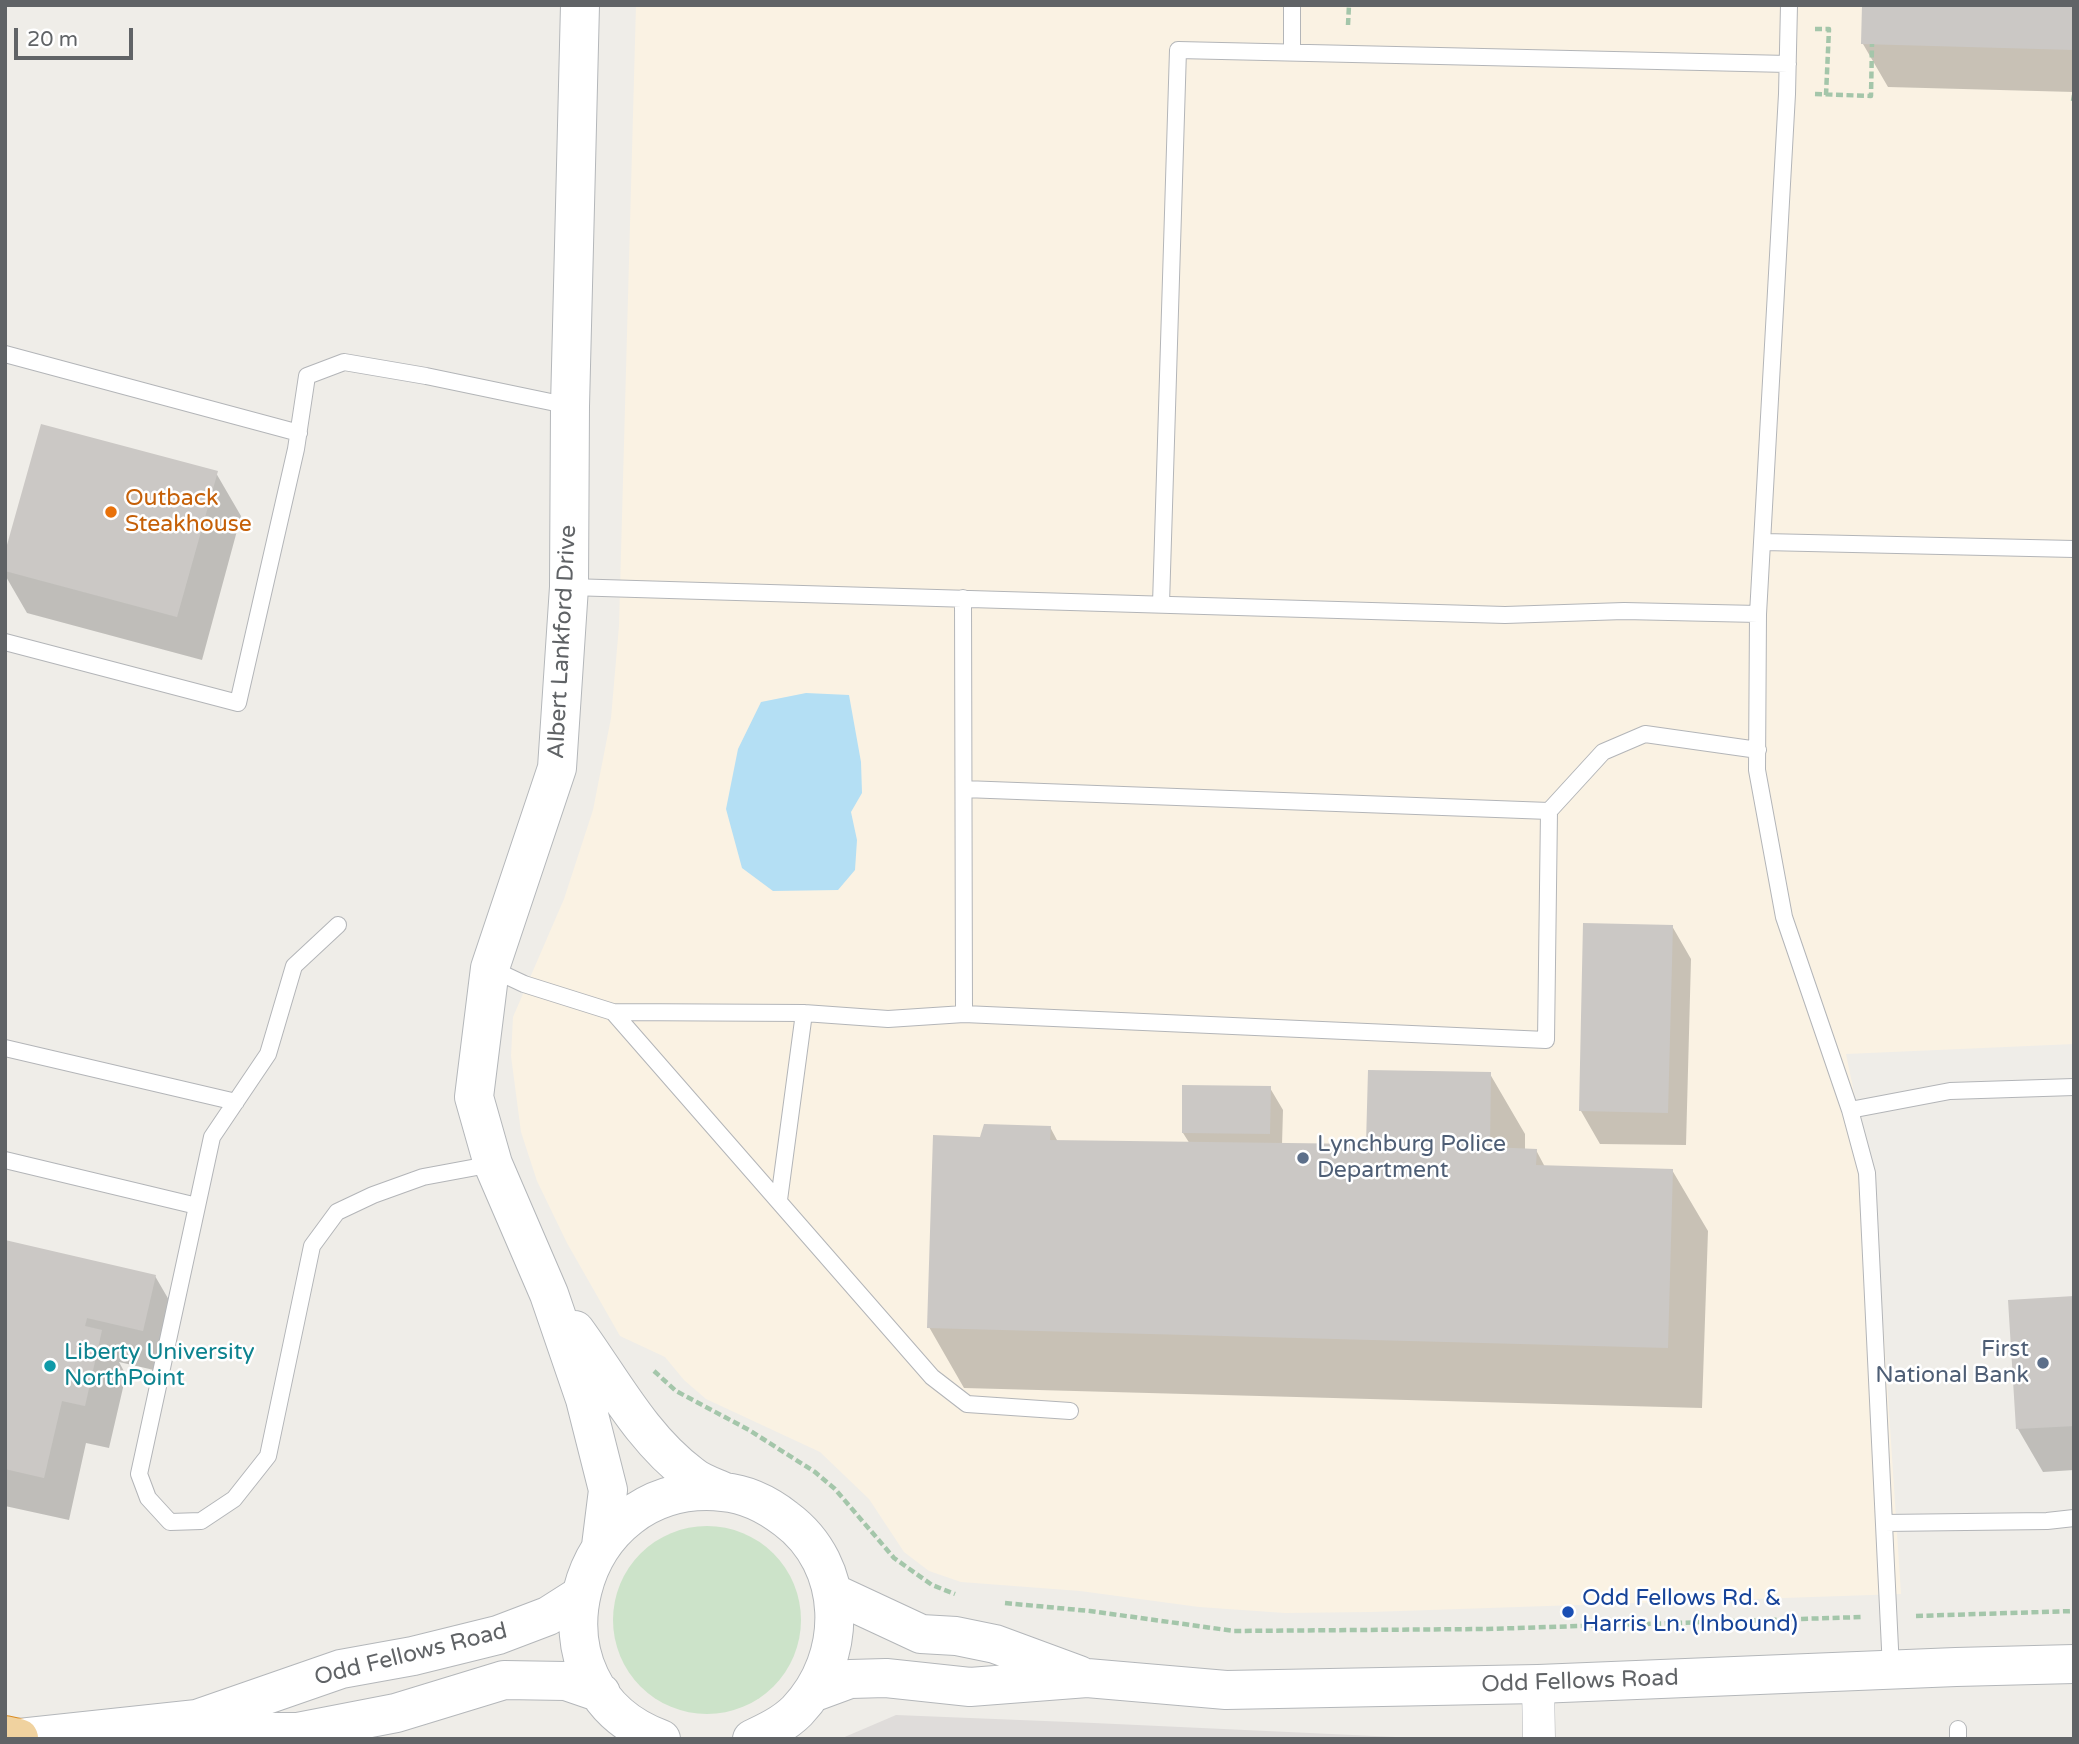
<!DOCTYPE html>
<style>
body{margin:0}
#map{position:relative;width:2079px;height:1744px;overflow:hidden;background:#efede8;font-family:"Varela Round",sans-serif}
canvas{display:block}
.frame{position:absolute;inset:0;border:7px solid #606366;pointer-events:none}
.scale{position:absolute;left:14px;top:28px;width:119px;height:32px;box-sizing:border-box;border:4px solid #606366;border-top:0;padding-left:9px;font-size:21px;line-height:24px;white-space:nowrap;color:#606366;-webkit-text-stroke:5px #fff;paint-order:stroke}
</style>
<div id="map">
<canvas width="2079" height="1744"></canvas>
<div class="frame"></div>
<div class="scale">20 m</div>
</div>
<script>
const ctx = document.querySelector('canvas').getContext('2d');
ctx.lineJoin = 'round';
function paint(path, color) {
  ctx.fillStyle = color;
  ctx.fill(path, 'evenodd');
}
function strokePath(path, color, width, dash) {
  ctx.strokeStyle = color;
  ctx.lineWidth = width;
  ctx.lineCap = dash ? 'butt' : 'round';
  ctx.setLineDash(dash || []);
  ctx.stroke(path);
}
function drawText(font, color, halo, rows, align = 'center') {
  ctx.font = font + ' "Varela Round",sans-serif';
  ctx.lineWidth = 5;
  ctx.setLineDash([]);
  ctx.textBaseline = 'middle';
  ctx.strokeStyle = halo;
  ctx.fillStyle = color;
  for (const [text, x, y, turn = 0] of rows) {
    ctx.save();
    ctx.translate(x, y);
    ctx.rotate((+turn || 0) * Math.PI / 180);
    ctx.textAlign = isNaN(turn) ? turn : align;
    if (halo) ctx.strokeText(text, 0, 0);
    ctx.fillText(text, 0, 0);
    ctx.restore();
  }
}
paint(new Path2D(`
 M636 5H2074V1044L1846 1054 1868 1160 1884 1335 1901 1594 1371 1612 1285 1613 1199 1607 1080 1591 961 1582 929 1571 904 1552 869 1499 820 1452 706 1399 684 1380 665 1357 620 1336 567 1243 537 1181 521 1132 511 1056 513 1017 564 899 593 810 611 718 619 626Z`), '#faf2e3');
paint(new Path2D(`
 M896 1715 1094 1723 1439 1739H840Z`), '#dfdcda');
paint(new Path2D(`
 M613 1620a94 94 0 1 1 188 0a94 94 0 1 1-188 0Z`), '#cce3c9');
paint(new Path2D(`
 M806 693 849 695 861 762 862 793 851 812 857 840 855 870 838 890 773 891 742 868 726 809 738 749 761 702Z`), '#b4dff4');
paint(new Path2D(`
 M2074 5V92L1888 87 1863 44Z
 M216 473 241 516 202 660 27 613 5 575V558Z
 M1672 926 1691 959 1686 1145 1600 1144 1581 1111Z
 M1490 1074 1525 1134V1150H1536L1545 1167 1672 1170 1708 1231 1702 1408 964 1388 929 1327 982 1138 1050 1127 1058 1142 1190 1144 1183 1133 1270 1088 1283 1110 1282 1145 1368 1146Z
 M5 1242 155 1276 180 1319 167 1373 119 1362 126 1375 109 1448 86 1443 69 1520 5 1506Z
 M2074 1298V1470L2043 1472 2018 1429Z`), '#0003');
paint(new Path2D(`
 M1862 5H2074V50L1861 44Z
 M41 424 218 471 177 617 5 571V552Z
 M1583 923 1673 925 1668 1113 1579 1111Z
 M1368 1070 1491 1072 1490 1147 1537 1149 1536 1165 1673 1169 1668 1348 927 1328 933 1135 980 1137 984 1124 1051 1126 1050 1140 1366 1144Z
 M1182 1085 1271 1086 1270 1134 1182 1133Z
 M5 1240 156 1275 143 1331 87 1318 85 1326 102 1330 85 1406 62 1401 44 1478 5 1469Z
 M2074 1296V1426L2016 1429 2008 1300Z`), '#cbc8c5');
const lane = new Path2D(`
 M1789 5 1787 94 1758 614 1757 770 1784 917 1850 1110 1867 1173 1891 1669
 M1292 52V5
 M5 354 299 433
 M1764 542 2074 549
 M569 587 1505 615 1624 611 1758 614
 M963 598 964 1014
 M1161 604 1178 50 1788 64
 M5 642 238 703 296 449 307 376 344 362 426 376 570 406
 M1549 811 1603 752 1645 734 1758 750
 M338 925 294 966 268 1054 212 1137 139 1474 148 1498 170 1522 201 1521 234 1499 268 1456 312 1246 337 1212 373 1195 423 1177 493 1164
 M490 968 524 984 613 1012 804 1013 888 1019 964 1014 1546 1040 1549 811 964 789
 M613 1012 932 1377 967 1404 1070 1411
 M5 1048 236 1102
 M1850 1110 1950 1091 2074 1087
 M5 1160 197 1206
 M779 1200 804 1013
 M1884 1523 2047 1521 2074 1518
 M1958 1739V1729`);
const street = new Path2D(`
 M1538 1684 1539 1739`);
const secondary = new Path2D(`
 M580 5 570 406 569 587 557 768 490 968 474 1097 493 1164 549 1294 585 1399 608 1490 601 1546
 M575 1330C611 1379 641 1438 691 1475 700 1483 714 1487 725 1492
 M833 1593 921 1634 956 1636 995 1644 1079 1675
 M812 1693 850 1679 886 1678 970 1687 1087 1678 1226 1690 1538 1684 1956 1667 2074 1664
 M197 1719 248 1732H298L396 1713 504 1680 566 1681 601 1693
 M10 1739 197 1719 341 1669 413 1656 498 1635 548 1616 581 1595
 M661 1739C520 1688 572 1476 723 1492 746 1494 768 1505 786 1519 848 1565 849 1657 797 1711 784 1724 767 1732 752 1739`);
const highway = new Path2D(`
 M5 1735 19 1738`);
strokePath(lane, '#b3b5b8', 18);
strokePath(street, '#b3b5b8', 33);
strokePath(secondary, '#b4b7ba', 40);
strokePath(highway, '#d98a1f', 40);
strokePath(new Path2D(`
 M1348 25 1349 5
 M1815 29H1829L1826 95
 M1815 94 1871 96 1872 44
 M2073 101 2074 95
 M654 1371 676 1391 749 1430 815 1472 835 1489 894 1558 932 1585 955 1594
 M1005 1603 1090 1611 1234 1631 1487 1629 1862 1617
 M1916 1616 2074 1611`), '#a4c6aa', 4.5, [7, 3.5]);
strokePath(lane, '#fff', 16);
strokePath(street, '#fff', 32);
strokePath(secondary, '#fff', 38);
strokePath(highway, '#f0d29f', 38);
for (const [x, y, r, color] of [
 [111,512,7,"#e8710a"],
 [1303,1158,7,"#5c6f8a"],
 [2043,1363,7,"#5c6f8a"],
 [50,1366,7,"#0f9aa8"],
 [1568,1612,7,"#1a4fb4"]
]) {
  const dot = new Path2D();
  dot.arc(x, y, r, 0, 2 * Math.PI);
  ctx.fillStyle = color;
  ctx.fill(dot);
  strokePath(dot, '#fff', 2.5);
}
drawText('23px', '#c56008', '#fff', [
 ["Outback",125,499],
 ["Steakhouse",125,525]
], 'left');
drawText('23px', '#606366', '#fff', [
 ["Albert Lankford Drive",563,642,-87],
 ["Odd Fellows Road",411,1655,-14],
 ["Odd Fellows Road",1580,1682,-2]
]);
drawText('23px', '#4e5e75', '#fff', [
 ["Lynchburg Police",1317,1145],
 ["Department",1317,1171],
 ["First",2029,1350,"right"],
 ["National Bank",2029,1376,"right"]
], 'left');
drawText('23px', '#0d838f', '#fff', [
 ["Liberty University",64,1353],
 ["NorthPoint",64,1379]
], 'left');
drawText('23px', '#164399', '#fff', [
 ["Odd Fellows Rd. &",1582,1599],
 ["Harris Ln. (Inbound)",1582,1625]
], 'left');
</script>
